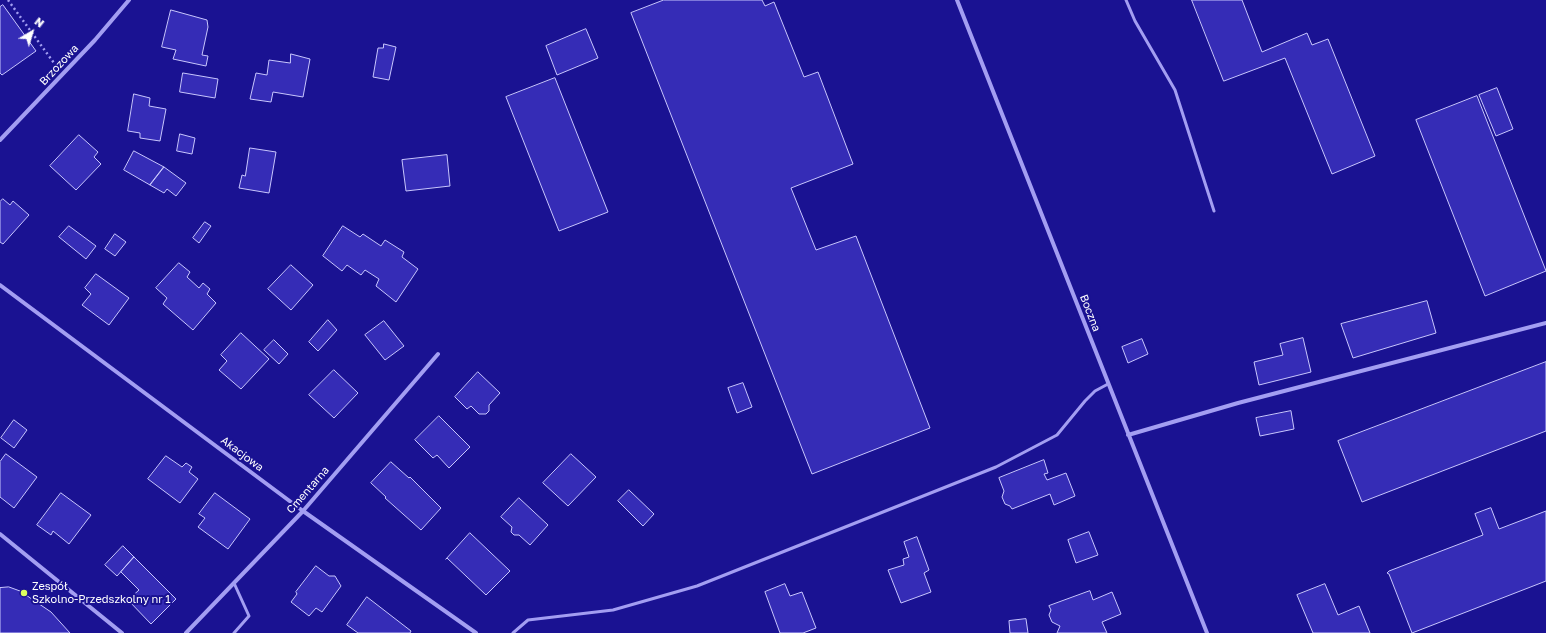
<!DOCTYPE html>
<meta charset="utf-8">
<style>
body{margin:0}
#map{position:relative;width:1546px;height:633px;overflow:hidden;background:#1a1292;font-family:"Golos Text",sans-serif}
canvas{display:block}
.north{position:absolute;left:12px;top:12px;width:40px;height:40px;-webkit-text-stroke:3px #1a1292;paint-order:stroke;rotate:38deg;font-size:11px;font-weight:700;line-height:16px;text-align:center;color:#fff}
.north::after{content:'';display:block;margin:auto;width:14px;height:18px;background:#fff;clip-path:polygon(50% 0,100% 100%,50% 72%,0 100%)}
</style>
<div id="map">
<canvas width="1546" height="633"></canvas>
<div class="north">N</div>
</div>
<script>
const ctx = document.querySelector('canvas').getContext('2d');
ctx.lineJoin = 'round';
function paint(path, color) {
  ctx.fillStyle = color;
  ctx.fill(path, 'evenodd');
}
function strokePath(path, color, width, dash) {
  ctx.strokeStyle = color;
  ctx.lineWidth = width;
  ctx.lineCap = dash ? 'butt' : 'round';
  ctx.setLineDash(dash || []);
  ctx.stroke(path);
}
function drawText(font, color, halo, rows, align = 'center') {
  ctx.font = font + ' "Golos Text",sans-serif';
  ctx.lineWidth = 4;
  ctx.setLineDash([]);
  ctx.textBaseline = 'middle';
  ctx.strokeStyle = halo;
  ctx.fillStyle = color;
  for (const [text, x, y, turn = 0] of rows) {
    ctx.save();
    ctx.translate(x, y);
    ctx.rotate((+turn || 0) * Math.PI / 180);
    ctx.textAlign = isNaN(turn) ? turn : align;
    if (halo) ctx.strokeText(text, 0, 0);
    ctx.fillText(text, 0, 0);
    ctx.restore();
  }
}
const building = new Path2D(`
 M664 0H762L765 6 774 2 804 77 818 72 853 164 791 188 816 250 856 236 930 428 812 474 631 13Z
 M1192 0H1242L1262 52 1307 33 1312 45 1328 39 1375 156 1332 174 1285 58 1224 81Z
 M3 5 36 51 2 75 0 73V7Z
 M171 10 207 20 208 27 202 55 208 56 206 66 173 59 176 50 162 47Z
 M586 29 598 58 557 75 546 46Z
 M384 44 396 47 389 80 373 77 378 48H383Z
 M291 54 310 59 303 97 273 92 271 102 250 99 256 73 267 75 269 60 290 63Z
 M183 73 218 79 215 98 180 92Z
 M555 78 608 212 559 231 506 97Z
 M1497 88 1513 129 1496 136 1479 95Z
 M134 94 150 98 149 106 166 109 160 141 140 138V133L128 131Z
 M1477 96 1546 271 1485 296 1416 120Z
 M180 134 195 138 192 154 177 151Z
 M79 135 98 152 94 157 101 164 76 190 50 166Z
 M250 148 276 152 269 193 239 188 242 175 245 176Z
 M134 151 164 167 150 185 124 170Z
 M447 155 450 186 406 191 402 160Z
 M164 167 186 183 176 196 167 189 164 193 150 185Z
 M3 199 10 205 13 201 29 215 3 244 0 242V202Z
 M205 222 211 226 199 243 193 238Z
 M69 226 96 246 86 259 59 237Z
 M343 226 360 237 363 234 381 246 385 240 404 252 402 257 418 269 396 302 376 286 379 279 365 270 361 275 347 265 342 271 323 256Z
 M115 234 126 242 115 256 105 249Z
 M179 263 190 272 187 277 199 288 203 283 210 289 207 294 216 303 193 330 163 304 167 298 156 288Z
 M291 265 313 285 291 310 268 289Z
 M96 274 129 298 109 325 82 305 91 294 85 288Z
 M1427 301 1436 333 1353 358 1341 324Z
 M328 320 337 330 318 351 309 342Z
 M384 321 404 346 385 360 365 335Z
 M241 333 269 359 241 389 219 370 227 361 221 355Z
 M1303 338 1311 372 1259 385 1254 362 1283 355 1280 344Z
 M1142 339 1148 354 1128 363 1122 347Z
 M274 340 288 354 279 364 264 350Z
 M1546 362V431L1362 502 1338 441Z
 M334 370 358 393 334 418 309 395Z
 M478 372 500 393 489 405V411L486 414H479L471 406 467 409 455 397Z
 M743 383 752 407 737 413 728 388Z
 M1291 411 1294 429 1260 436 1256 418Z
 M439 416 470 447 449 468 437 455 433 458 415 440Z
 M14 420 27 430 14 448 1 438Z
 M6 454 37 477 14 508 0 497V462Z
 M571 454 596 477 568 506 543 483Z
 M166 456 182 467 186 463 192 467 189 472 198 479 180 503 148 479Z
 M1044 460 1048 473 1044 474 1047 480 1066 473 1075 496 1054 505 1050 494 1012 509 1010 506 1005 504 1002 497 1004 491 999 478Z
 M391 462 409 478 410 477 441 508 421 530 385 498 386 497 371 483Z
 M629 490 654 514 643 526 618 501Z
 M61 493 91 515 69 544 53 531 51 535 37 525Z
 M215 493 250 519 228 549 198 527 205 518 199 514Z
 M519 498 548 525 530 545 519 535H514L511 532 512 527 501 517Z
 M1491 508 1499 529 1546 511V581L1412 633 1389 574 1387 573 1389 571 1483 535 1475 514Z
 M1089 532 1098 555 1076 563 1068 540Z
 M470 533 510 571 486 595 447 558 446 559Z
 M917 537 929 570 924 573 931 592 901 603 888 570 904 565 903 559 909 557 904 542Z
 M123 546 134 557 117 576 105 565Z
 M134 557 176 599 151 624 128 600 139 590 121 572Z
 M316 566 329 576H335L341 586 322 612 316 608 309 616 291 602 297 594 296 592Z
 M785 584 790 596 802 592 816 628 803 633H780L765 592Z
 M1325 584 1338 615 1359 606 1370 633H1313L1297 595Z
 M9 587 20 591 51 612 70 633H0V588Z
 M1090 591 1093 600 1112 592 1121 614 1102 622 1107 633H1057L1060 626 1052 622 1049 615 1051 610 1049 606Z
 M367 597 411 631 410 633H358L347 625Z
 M1026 619 1028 633H1010L1009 621Z`);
paint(building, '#352cb6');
strokePath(building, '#c8c6fd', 1);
strokePath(new Path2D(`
 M8 0 54 63`), '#a39ef2', 2.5, [2, 3]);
strokePath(new Path2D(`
 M1126 0 1135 21 1175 90 1214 211
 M234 583 249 616 234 633
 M513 633 528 620 613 610 697 586 996 467 1057 435 1085 401 1095 391 1108 384`), '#a39ef2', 3);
strokePath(new Path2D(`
 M957 0 1207 633
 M0 140 95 40 129 0
 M0 285 303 511 476 633
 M1128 435 1238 403 1546 323
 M0 534 122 633
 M186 633 303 511 438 354`), '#a39ef2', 4);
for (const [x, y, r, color] of [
 [24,593,4,"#ddff60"]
]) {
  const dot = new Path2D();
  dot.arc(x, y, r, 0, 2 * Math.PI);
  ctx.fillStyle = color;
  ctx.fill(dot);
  strokePath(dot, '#1a1292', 1.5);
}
drawText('11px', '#fff', '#1a1292', [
 ["Brzozowa",59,65,-47],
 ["Boczna",1090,313,69],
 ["Akacjowa",242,454,37],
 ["Cmentarna",308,490,-49]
]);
drawText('11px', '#fff', '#1a1292', [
 ["Zespół",32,587],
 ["Szkolno-Przedszkolny nr 1",32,600]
], 'left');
</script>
